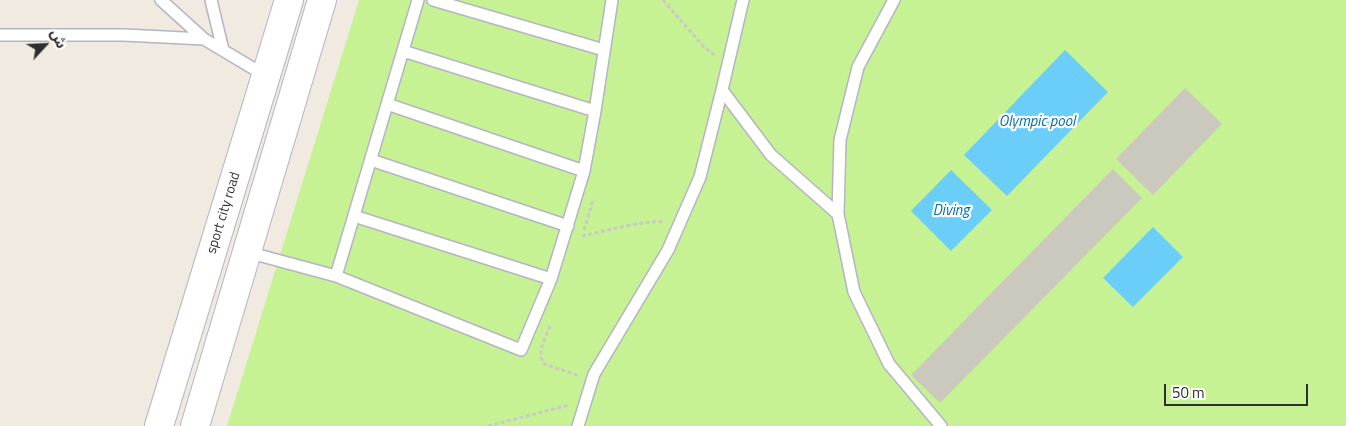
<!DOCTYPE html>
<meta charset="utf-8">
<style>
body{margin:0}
#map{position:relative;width:1346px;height:426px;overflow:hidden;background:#f0eae0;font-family:"Titillium Web","Noto Sans Arabic",sans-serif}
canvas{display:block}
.north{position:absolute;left:20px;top:20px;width:50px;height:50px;-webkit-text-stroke:4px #fff;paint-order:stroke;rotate:65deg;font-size:14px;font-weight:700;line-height:20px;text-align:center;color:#2e2e2e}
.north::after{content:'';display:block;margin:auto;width:18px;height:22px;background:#2e2e2e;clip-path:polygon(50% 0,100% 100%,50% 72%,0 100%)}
.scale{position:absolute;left:1164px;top:384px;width:144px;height:22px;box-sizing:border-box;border:2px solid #2e2e2e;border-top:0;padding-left:6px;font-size:15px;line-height:18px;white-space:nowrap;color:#2e2e2e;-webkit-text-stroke:4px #fff;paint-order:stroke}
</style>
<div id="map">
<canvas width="1346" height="426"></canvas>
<div class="north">ش</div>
<div class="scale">50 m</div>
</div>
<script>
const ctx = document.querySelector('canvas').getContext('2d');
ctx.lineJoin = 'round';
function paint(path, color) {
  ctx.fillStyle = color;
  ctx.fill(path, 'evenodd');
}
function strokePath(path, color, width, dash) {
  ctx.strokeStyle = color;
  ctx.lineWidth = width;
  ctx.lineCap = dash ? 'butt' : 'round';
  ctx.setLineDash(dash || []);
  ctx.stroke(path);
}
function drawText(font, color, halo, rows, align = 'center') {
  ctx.font = font + ' "Titillium Web",sans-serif';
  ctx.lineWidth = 4.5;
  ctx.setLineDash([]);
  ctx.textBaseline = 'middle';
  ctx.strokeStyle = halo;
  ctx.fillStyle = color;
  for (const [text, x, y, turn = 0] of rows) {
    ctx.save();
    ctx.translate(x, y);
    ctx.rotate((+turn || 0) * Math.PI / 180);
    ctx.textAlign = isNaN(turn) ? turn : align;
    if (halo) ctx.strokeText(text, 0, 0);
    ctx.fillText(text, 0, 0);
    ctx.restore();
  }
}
paint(new Path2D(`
 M359 0H1346V426H227Z`), '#c6f294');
paint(new Path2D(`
 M1065 50 1108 92 1007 196 964 155Z
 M951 170 992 210 951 251 911 211Z
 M1153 227 1183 257 1133 307 1103 278Z`), '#6bcef9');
paint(new Path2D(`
 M1185 88 1222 124 1153 195 1116 159Z
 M1113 169 1142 198 940 403 911 375Z`), '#cbc8be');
const lane = new Path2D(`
 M161 0 204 39 266 76
 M211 0 223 50
 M433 0 604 50
 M894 0 858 67 840 140 838 214 854 292 889 364 941 426
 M0 35H124L204 39
 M403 51 595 111
 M722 90 771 155 838 214
 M387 104 584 171
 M371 160 568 226
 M354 216 551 279
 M247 252 336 276 521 350 551 279 584 171 595 111 612 0
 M336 276 418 0
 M578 426 594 374 668 250 700 177 722 90 743 0`);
const secondary = new Path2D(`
 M159 426 289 0
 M195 426 322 0`);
strokePath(lane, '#b4b5c2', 14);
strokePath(secondary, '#b4b5c2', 30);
strokePath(new Path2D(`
 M663 0 704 47 716 56
 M584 230 593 200
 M582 236C606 231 641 220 665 222
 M550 326C546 337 536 353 544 364L580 376
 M488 426 569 405`), '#c9c9c9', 3, [4, 2.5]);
strokePath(lane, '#fff', 11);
strokePath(secondary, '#fff', 28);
drawText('14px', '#2e2e2e', '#fff', [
 ["sport city road",224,213,-73]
]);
drawText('italic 15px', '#016cae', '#fff', [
 ["Olympic pool",1037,122],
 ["Diving",951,211]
]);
</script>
